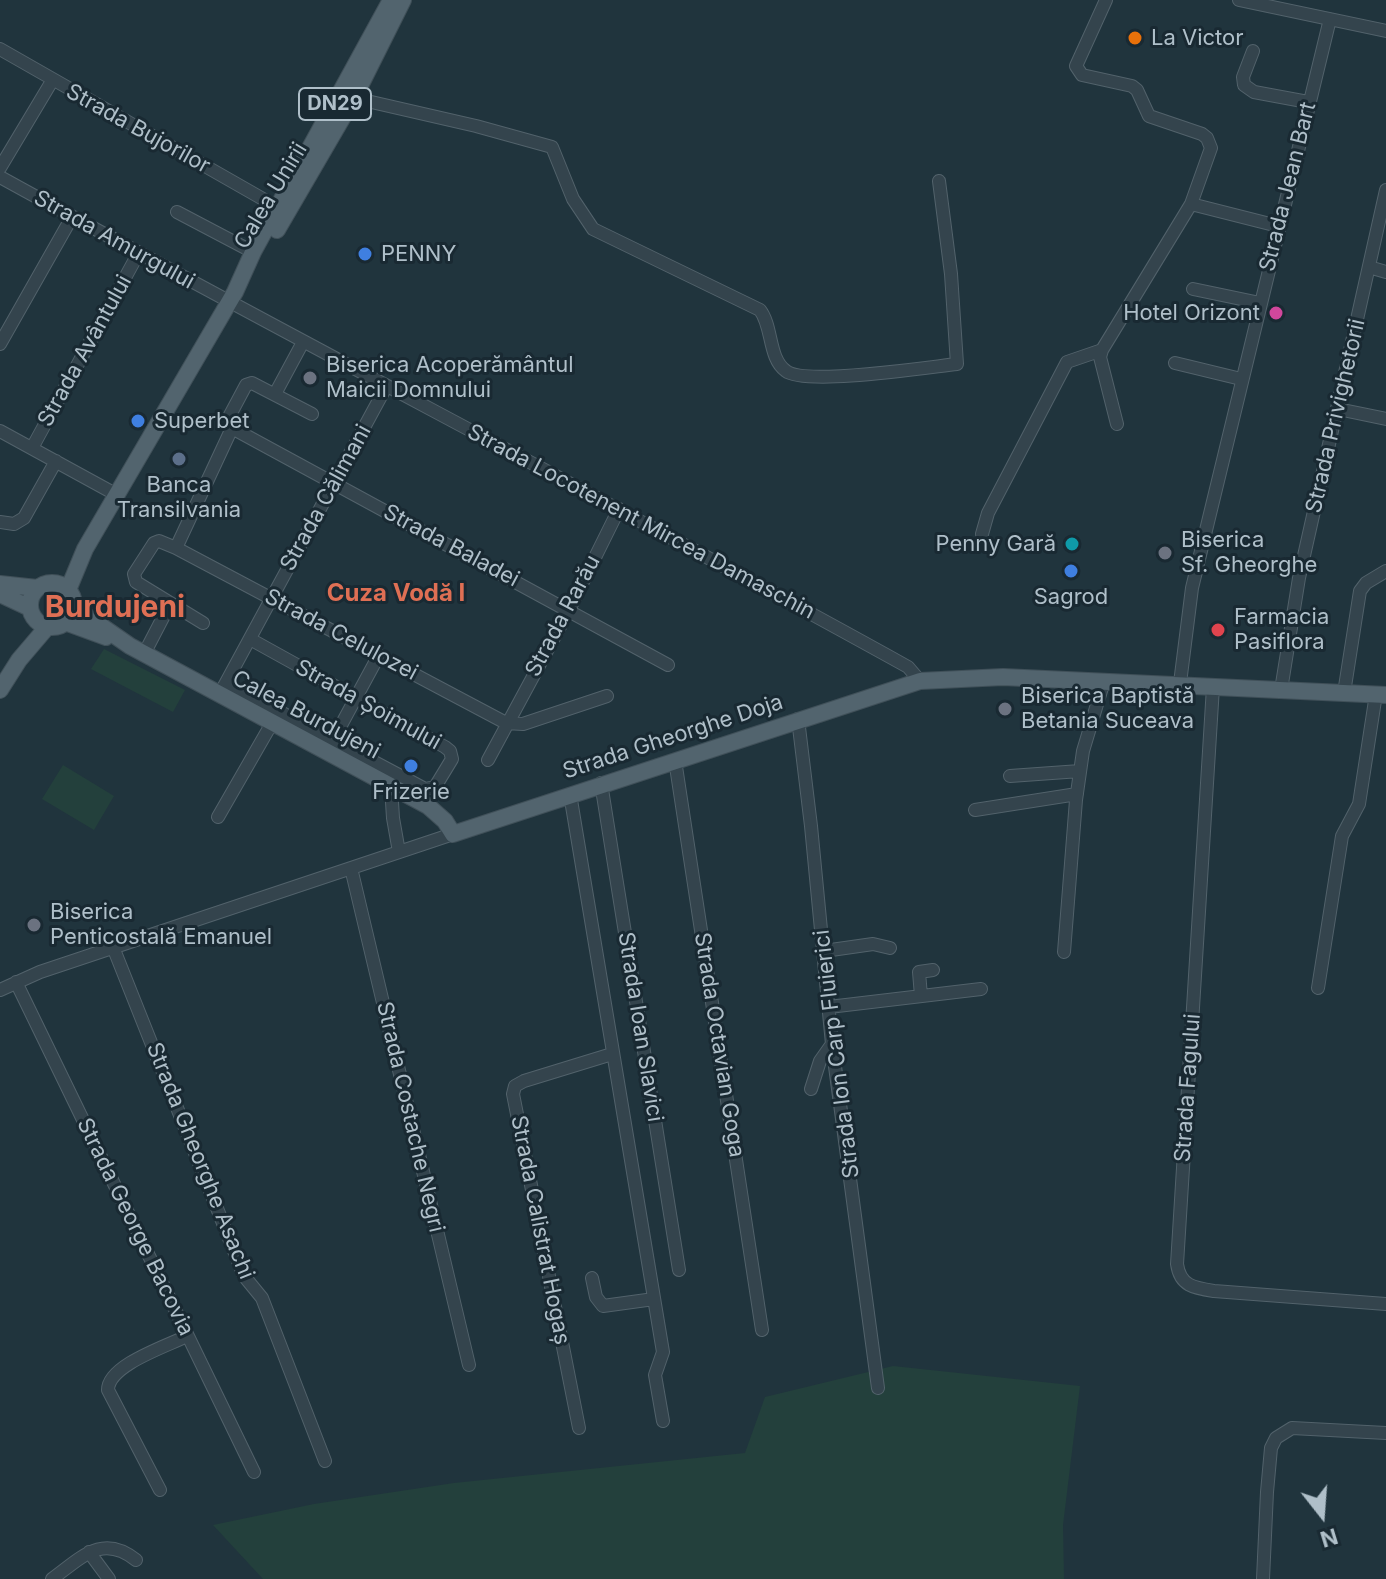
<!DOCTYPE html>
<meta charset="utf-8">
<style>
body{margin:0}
#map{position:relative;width:1386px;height:1579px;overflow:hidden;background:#20343d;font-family:Inter,sans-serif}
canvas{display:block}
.north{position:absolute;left:1282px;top:1475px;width:80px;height:80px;-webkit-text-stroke:6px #192932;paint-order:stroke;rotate:163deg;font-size:22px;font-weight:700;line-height:32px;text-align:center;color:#afbfc9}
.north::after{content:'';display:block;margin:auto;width:28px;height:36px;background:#afbfc9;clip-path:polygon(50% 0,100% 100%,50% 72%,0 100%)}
</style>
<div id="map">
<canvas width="1386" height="1579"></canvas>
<div class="north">N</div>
</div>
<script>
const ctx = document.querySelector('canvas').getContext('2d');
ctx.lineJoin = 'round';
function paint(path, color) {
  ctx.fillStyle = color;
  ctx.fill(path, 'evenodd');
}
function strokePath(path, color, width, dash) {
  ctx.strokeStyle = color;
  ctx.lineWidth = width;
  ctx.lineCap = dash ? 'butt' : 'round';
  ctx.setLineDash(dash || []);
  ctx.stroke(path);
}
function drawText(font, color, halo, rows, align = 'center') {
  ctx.font = font + ' Inter,sans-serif';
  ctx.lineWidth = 6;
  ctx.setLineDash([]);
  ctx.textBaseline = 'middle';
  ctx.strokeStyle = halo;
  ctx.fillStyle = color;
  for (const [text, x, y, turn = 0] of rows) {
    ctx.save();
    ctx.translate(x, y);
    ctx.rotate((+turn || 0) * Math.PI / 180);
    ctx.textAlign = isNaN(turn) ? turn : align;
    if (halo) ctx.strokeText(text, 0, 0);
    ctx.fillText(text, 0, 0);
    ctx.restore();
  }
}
paint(new Path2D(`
 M104 649 185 690 173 712 91 669Z
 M63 765 114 796 94 830 42 799Z
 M893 1366 1080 1386 1063 1525 1064 1579H263L213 1525 314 1504 454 1483 745 1453 765 1397Z`), '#23403c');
const minor = new Path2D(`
 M1106 0 1076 66 1082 75 1132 86 1137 90 1149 116 1202 134 1207 138 1211 148 1191 204 1102 350 1100 357 1117 424
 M1239 0 1386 31
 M0 49 277 207
 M1253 51 1243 77 1244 85 1254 92 1308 102
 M350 93 367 101 476 126 552 147 573 199 593 229 760 310C773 327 768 358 786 371 805 386 929 367 957 364L951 274 939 181
 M0 168 52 81
 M0 177C301 343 607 500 908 667L920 681
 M1191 204 1278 226
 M177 212 253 252
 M1369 267 1386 272
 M1193 289 1260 303
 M0 344 72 217
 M1175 363 1241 379
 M275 394 303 342
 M1338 409 1386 419
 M232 428 668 665
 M0 431 117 495
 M32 448 138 254
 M0 522 14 524 24 518 56 461
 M982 534 988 513 1067 362 1102 350
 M176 548 232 428 230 415 246 385 252 383 312 414
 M203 623 136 582 134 574 154 543 159 541 176 548 506 723 523 724 607 696
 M144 654 170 604
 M226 683 425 789 435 787 452 759 450 751 445 747 250 639
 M1180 683 1192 588 1330 19
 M1213 687 1177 1264C1180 1286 1194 1288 1214 1291L1386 1304
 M223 688 386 387
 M1281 690 1299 578 1386 190
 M1344 693 1360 591 1366 583 1386 571
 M798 719 811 826 832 1044 878 1388
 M333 740 379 655
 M488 760 569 610 619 509
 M675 760 762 1330
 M1010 776 1080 771
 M601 783 679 1270
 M391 786 393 818 399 852
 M570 794 663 1352 655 1375 663 1421
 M975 810 1077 794
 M218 817 272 723
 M351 868 469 1365
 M113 947 244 1276 262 1298 325 1461
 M824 951 873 944 890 948
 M1064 952 1076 800 1083 751 1104 681
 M16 982 254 1472
 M1318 988 1342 836 1359 804 1376 694
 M0 990 40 972 453 834
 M921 996 919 972 933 970
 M829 1007 981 989
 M811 1089 820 1061 832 1044
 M592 1278 596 1297 603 1306 654 1299
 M579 1428 513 1094 515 1086 524 1081 612 1054
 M160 1490 108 1390C108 1365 167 1346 187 1336
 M89 1552 109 1579
 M52 1579C81 1558 102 1533 136 1560
 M1263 1579 1267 1492 1271 1448 1276 1438 1292 1428 1386 1433`);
const major = new Path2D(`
 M277 230 355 96 403 0
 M30 605a22 22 0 1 1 44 0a22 22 0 1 1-44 0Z
 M0 584 37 588
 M68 590 85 549 235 292 253 252 391 0
 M0 594 30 608
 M74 604 81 612 130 646 428 806 445 821 453 834 920 681 1003 677 1386 695
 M65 622 106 637
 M0 690 19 660 48 626`);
strokePath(minor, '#52626b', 14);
strokePath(major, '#405059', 18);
strokePath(minor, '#34444d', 12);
strokePath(major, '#52646e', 16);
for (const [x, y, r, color] of [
 [1135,38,8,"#e8710a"],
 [365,254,8,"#3f7fe0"],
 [1276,313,8,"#d1479c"],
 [310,378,8,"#6b7280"],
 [138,421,8,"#3f7fe0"],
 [179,459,8,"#5c6f8a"],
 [1072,544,8,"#0f9aa8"],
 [1165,553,8,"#6b7280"],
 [1071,571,8,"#3f7fe0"],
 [1218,630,8,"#e0444e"],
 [1005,709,8,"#6b7280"],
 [411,766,8,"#3f7fe0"],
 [34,925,8,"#6b7280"]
]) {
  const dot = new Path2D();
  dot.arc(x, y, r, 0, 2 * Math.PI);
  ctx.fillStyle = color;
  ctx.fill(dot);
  strokePath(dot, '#192932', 3);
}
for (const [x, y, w] of [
 [335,104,72]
]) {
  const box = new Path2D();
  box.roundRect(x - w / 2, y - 16, w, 32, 6);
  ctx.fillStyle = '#192932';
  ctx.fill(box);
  strokePath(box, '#afbfc9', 2);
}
drawText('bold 20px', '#afbfc9', null, [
 ["DN29",335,104]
]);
drawText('22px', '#afbfc9', '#192932', [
 ["La Victor",1151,38],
 ["PENNY",381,254],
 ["Hotel Orizont",1260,313,"right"],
 ["Biserica Acoperământul",326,365],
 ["Maicii Domnului",326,390],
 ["Superbet",154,421],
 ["Banca",179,485,"center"],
 ["Transilvania",179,510,"center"],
 ["Biserica",1181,540],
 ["Sf. Gheorghe",1181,565],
 ["Penny Gară",1056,544,"right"],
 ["Sagrod",1071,597,"center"],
 ["Farmacia",1234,617],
 ["Pasiflora",1234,642],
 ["Biserica Baptistă",1021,696],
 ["Betania Suceava",1021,721],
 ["Frizerie",411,792,"center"],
 ["Biserica",50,912],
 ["Penticostală Emanuel",50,937]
], 'left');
drawText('22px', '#afbfc9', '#192932', [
 ["Strada Bujorilor",138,129,29],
 ["Strada Jean Bart",1288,187,-76],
 ["Calea Unirii",271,196,-59],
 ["Strada Amurgului",114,240,29],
 ["Strada Avântului",85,351,-61],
 ["Strada Privighetorii",1336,416,-77],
 ["Strada Călimani",326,498,-61],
 ["Strada Locotenent Mircea Damaschin",641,522,28],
 ["Strada Baladei",451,546,28],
 ["Strada Rarău",563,616,-62],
 ["Strada Celulozei",341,635,28],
 ["Strada Șoimului",368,705,29],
 ["Calea Burdujeni",306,715,28],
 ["Strada Gheorghe Doja",673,737,-18],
 ["Strada Ioan Slavici",640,1027,81],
 ["Strada Octavian Goga",719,1045,81],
 ["Strada Ion Carp Fluierici",837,1054,-97],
 ["Strada Fagului",1188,1088,-86],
 ["Strada Costache Negri",410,1117,77],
 ["Strada Gheorghe Asachi",200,1161,68],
 ["Strada George Bacovia",135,1227,64],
 ["Strada Calistrat Hogaș",540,1230,79]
]);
drawText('bold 24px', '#df6f54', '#192932', [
 ["Cuza Vodă I",396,594]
]);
drawText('bold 30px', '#df6f54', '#192932', [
 ["Burdujeni",115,608]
]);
</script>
